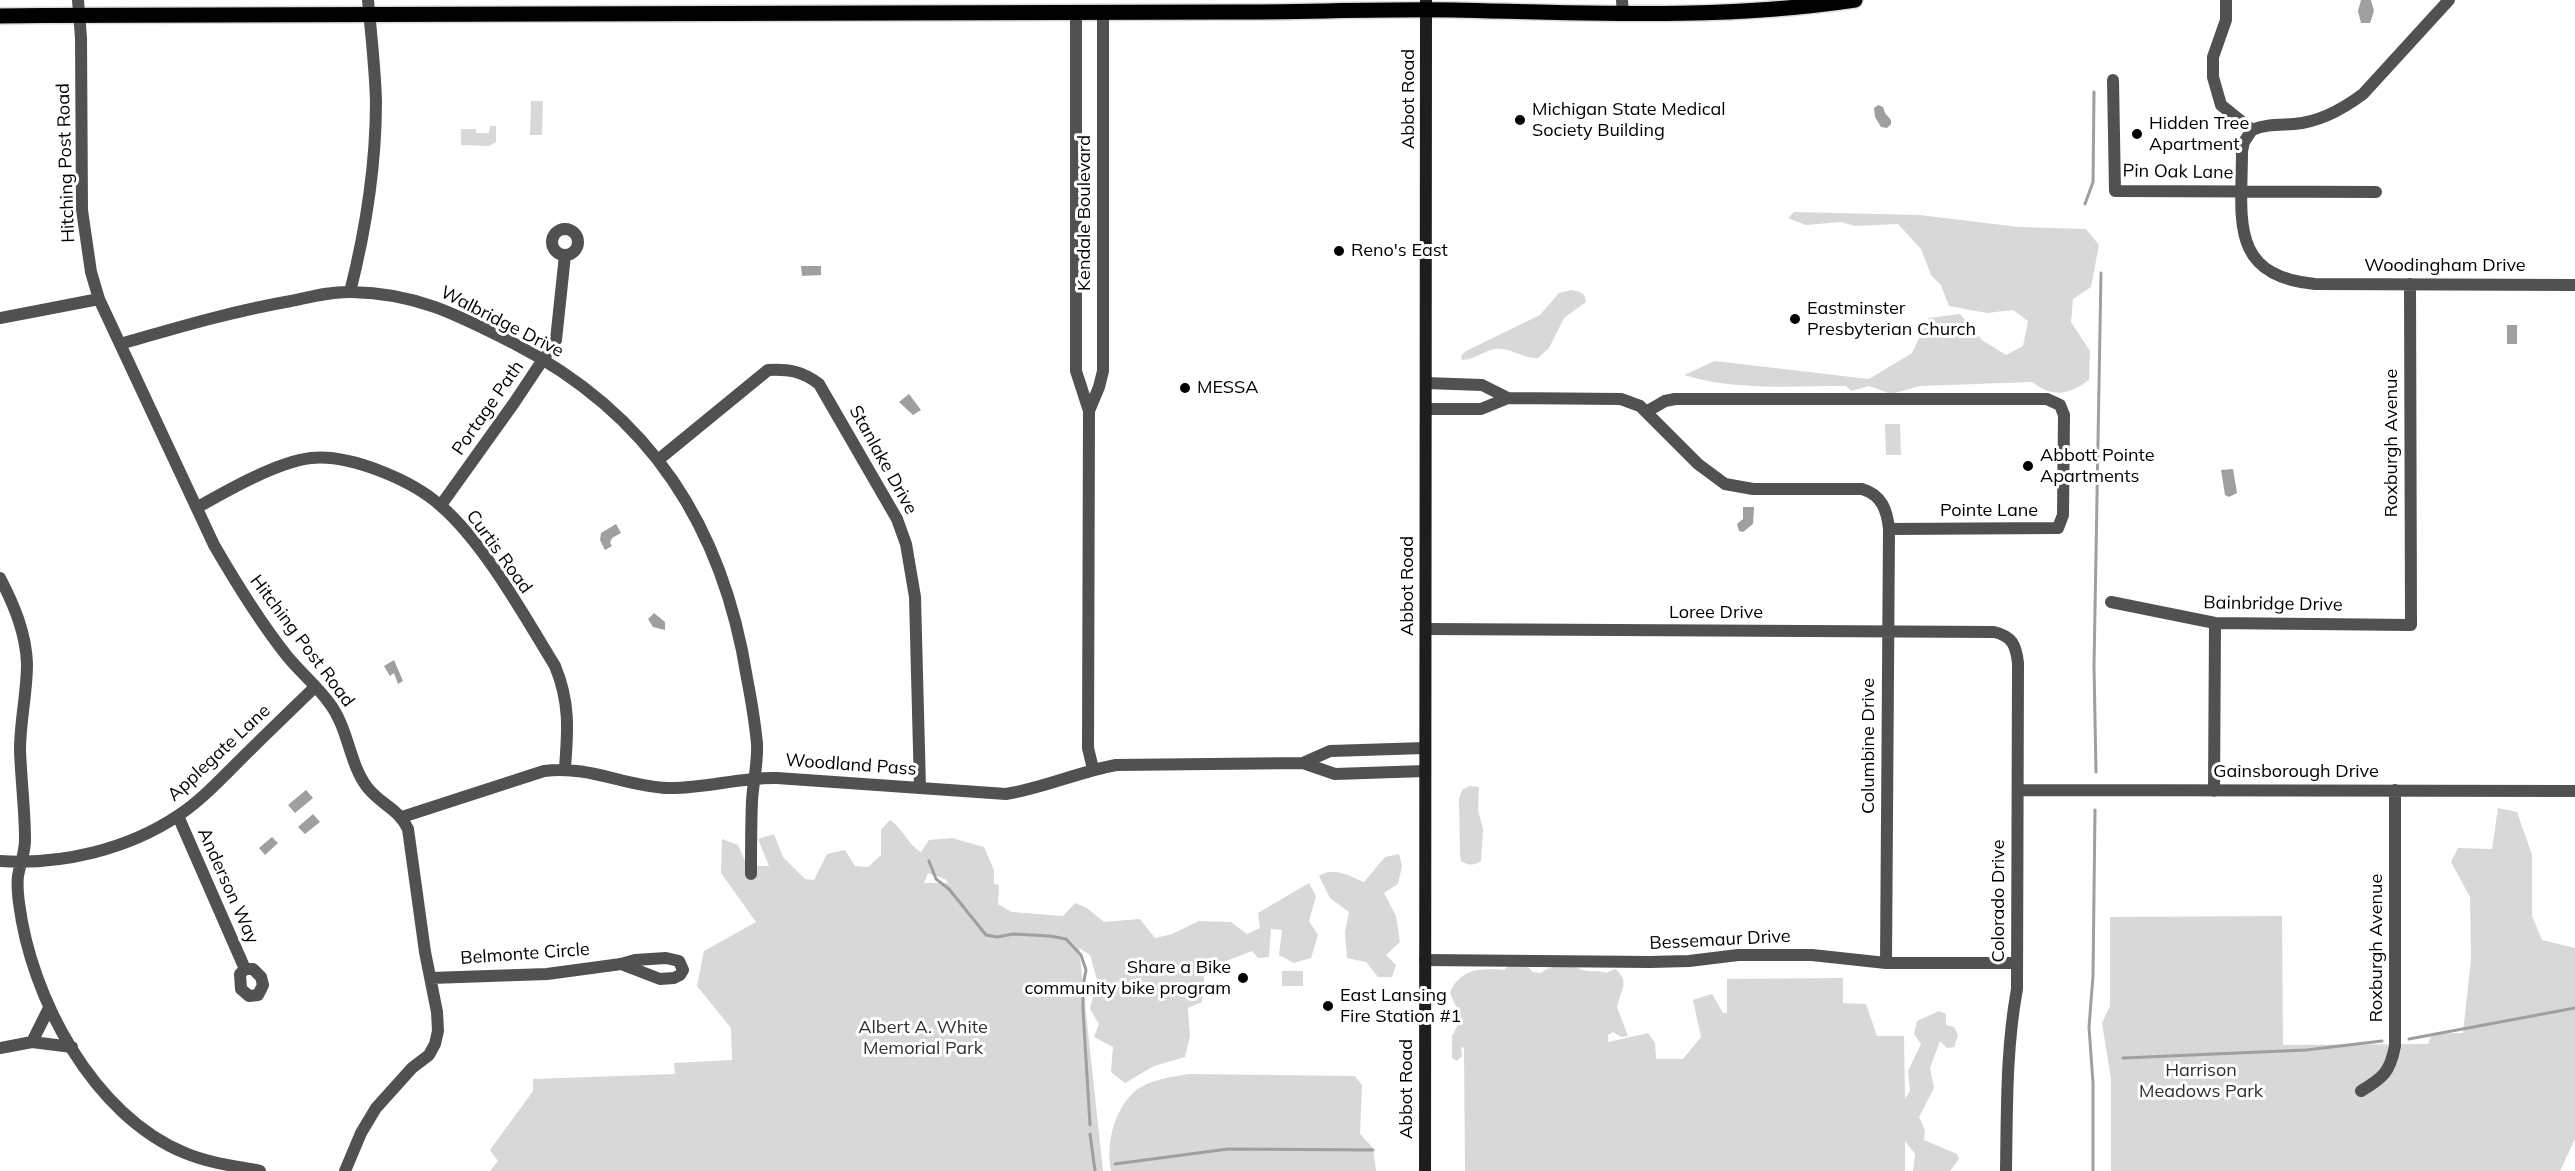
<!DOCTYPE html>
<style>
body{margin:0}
canvas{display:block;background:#fff}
</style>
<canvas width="2575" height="1171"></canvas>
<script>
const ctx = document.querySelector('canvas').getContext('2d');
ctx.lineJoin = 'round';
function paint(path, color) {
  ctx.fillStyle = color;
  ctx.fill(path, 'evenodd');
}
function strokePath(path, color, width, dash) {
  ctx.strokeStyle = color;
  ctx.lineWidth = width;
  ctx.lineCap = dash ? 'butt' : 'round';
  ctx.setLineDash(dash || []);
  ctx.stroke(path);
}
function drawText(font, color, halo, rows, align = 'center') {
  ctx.font = font + ' Mulish,sans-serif';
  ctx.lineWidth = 6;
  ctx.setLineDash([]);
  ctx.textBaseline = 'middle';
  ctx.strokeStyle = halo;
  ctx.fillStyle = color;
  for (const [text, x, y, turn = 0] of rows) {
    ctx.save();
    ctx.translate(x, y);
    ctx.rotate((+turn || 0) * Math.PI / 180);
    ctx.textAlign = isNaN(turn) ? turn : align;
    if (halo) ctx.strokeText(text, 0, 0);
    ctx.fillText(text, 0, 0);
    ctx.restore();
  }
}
paint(new Path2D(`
 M531 101H543L542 135H530Z
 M490 126H496V142L489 146 461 145V129H476V133H489Z
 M1794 212 1920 215 2018 227 2086 229 2099 245 2091 287 2073 299 2071 322 2090 351 2089 380C2068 395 2053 398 2032 382L1920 386 1891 394 1869 386 1851 391 1846 386C1793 386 1735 391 1684 375L1715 361 1869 379 1912 353 1929 318 1960 314 1982 340 2006 355 2023 346 2028 321 2013 310 1987 313 1949 306 1941 285 1931 275 1921 249 1898 224 1855 226 1841 222 1806 225 1788 218Z
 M1571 290C1580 292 1585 292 1586 302L1564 318 1549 348 1538 358C1522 359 1512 347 1495 349 1484 351 1474 360 1462 360L1461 356 1466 351 1540 315 1559 293Z
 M1885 424H1900L1901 455H1886Z
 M1469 786 1479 787 1478 810 1483 829 1481 861C1475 866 1467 865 1461 861L1460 853 1459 799 1462 790Z
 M2498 808 2517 812 2532 855V916L2542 940 2575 948V1139L2560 1171H2111V1079L2102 1023 2110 1006V917L2282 916 2283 1045 2428 1044 2432 1034 2463 1033 2471 959 2470 897 2451 862 2458 848 2492 849Z
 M890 820C904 829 907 844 921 852L929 840 952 838 984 847 994 870V884L999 885 998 904 1012 912 1063 916 1075 903 1087 908 1104 922 1140 919 1155 938 1172 934 1199 921 1231 922 1247 934 1260 928 1258 913 1309 883 1316 896 1309 921 1318 935 1311 958 1294 963 1279 955 1282 930 1271 929 1269 957 1258 958 1252 951 1205 969 1202 1002 1188 1008 1190 1036 1185 1057 1154 1066 1125 1083 1111 1072 1113 1047 1094 1037 1099 1024 1090 1009 1097 980 1090 955 1079 948 1103 1171H490L498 1161 490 1150 533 1091V1079L675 1074 674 1063 732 1060 731 1028 697 986 704 951 756 922 721 873 722 839 738 845 747 866H769L758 839 774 834 783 857 805 879 814 880 827 854 845 850 855 866 868 867 881 855V830ZM928 873 945 879 948 883H924Z
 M1399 854 1402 866 1398 884 1384 893 1396 916 1400 942 1386 955 1396 965 1392 977H1378L1366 962 1347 958 1345 932 1349 912 1330 898 1319 876C1334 866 1349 876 1364 882L1385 857Z
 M1510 965H1526L1533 972 1541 973C1549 966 1563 964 1573 966 1578 967 1582 971 1587 971 1594 972 1598 970 1606 973L1615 969C1631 981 1620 992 1617 1007L1628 1036 1621 1037 1613 1032 1608 1035V1042L1648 1033 1655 1043 1656 1059H1683L1701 1037 1693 1000 1712 994 1723 1013H1727V979L1843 978V1003L1866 1004 1877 1036H1904L1905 1099 1910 1091 1908 1071 1921 1044 1914 1034 1917 1021 1939 1011 1946 1014V1025L1954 1027 1958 1035 1954 1047 1947 1048 1940 1041 1930 1068 1934 1088 1919 1117 1925 1130 1924 1140 1957 1154 1959 1159 1950 1171H1913L1915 1154 1905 1141V1171H1465L1464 1048 1461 1047 1462 1056 1457 1061 1452 1058V1036L1461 1018 1450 993C1460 968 1481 968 1504 970Z
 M1282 971H1303V986H1282Z
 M1188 1074 1355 1076 1362 1085 1360 1134 1373 1148 1376 1171H1111C1106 1144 1113 1112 1134 1092 1147 1080 1171 1077 1188 1074Z`), '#d8d8d8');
paint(new Path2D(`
 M2361 0H2371L2374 11 2370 23H2361L2358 11Z
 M1878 105 1883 107 1885 113 1891 120V124L1887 128 1881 127 1875 117 1874 108Z
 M801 266H821V275L802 276Z
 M2507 325H2517V344H2507Z
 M909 394 921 410 913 415 899 402Z
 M2233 469 2237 493 2229 497 2225 495 2221 470Z
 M1743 507H1754L1753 524 1743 532 1739 531 1737 524 1743 519Z
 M616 524 621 533 612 538 610 543 612 546 605 550 600 540 601 533Z
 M654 613 665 622V630L653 627 648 619Z
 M394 660 403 681 398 684 394 673 390 676 384 666Z
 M306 790 313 798 295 813 288 805Z
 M313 814 320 822 305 834 298 827Z
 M272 837 278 843 265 855 259 848Z`), '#9f9f9f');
strokePath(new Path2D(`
 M2085 204 2093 182 2094 92
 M2096 772 2094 666 2101 273
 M929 861 936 879 949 889 986 935 997 937 1013 934 1050 936 1066 939 1081 955 1086 970 1083 986V1010L1090 1125
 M2409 1039 2575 1008
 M2123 1058 2306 1050 2382 1041
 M1090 1134 1095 1171
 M1115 1164 1228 1149 1373 1150
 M2093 1171V1083L2089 1027 2093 976 2095 810`), '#9f9f9f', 3);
const primary = new Path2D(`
 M0 16C410 12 820 12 1231 12 1305 12 1380 9 1454 10 1589 13 1721 20 1855 0`);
strokePath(primary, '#dbdbdb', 18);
strokePath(new Path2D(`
 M78 0 81 38 82 210 91 272 99 299 214 545C236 583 260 622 287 656 301 673 318 687 330 704 349 730 349 763 367 787 381 805 398 808 408 829L425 952 437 1012 438 1031 435 1044 429 1055 412 1068 376 1108 361 1133 345 1171
 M1622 0 1623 15
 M2226 0V20L2213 57V77L2221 105 2252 130
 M1076 13V371L1089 411 1088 748 1093 769
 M2113 80 2115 191 2376 192
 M2252 130 2244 142 2242 151C2242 218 2228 276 2315 284L2575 285
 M2252 130C2266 124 2279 125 2294 124 2320 122 2343 109 2363 94L2449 0
 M552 242a13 13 0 1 1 26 0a13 13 0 1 1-26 0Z
 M350 292C366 229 376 166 376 101 375 67 371 34 368 0
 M0 318 99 299
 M120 344C176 328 233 311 291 301 310 297 332 291 352 292 416 293 458 315 513 343 651 414 723 527 747 678 751 699 755 722 757 744 758 763 753 783 752 801 751 825 751 850 751 874
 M1426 383 1482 385 1508 398
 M1426 409H1481L1508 398 1621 399 1640 406 1698 464 1725 484 1753 489H1862C1882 495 1887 510 1889 529L1886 963
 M1089 411 1099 387 1103 371V13
 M1646 412 1665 401 1675 399H2047L2060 405 2064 415 2063 515 2058 528 1889 529
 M658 460 768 370C789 369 802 371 819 384L897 519 906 544 915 597 920 788
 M441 505 514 403 556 340 565 255
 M198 507C228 490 277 462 311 458 350 454 412 480 441 506 484 543 525 617 555 666 570 702 568 730 565 768
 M0 578C14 605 26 633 27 664 27 693 20 721 20 750 21 780 25 810 25 840 25 853 20 864 18 876 17 884 18 895 19 903 31 998 93 1115 185 1153 209 1163 235 1166 260 1171
 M2111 602 2215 623 2411 625 2410 284
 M1426 629 1994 632C2012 636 2016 645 2018 663L2017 989C2006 1049 2007 1110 2006 1171
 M1303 763 1330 751 1425 748
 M2018 790 2575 791
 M2214 791 2215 623
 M178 816 245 969
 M402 817 544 771C589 765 624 786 667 788 704 789 740 777 777 778L1006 794C1044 788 1078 772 1116 765L1303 763 1335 774 1425 771
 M0 861C61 865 127 850 179 815 200 801 218 782 236 764 262 738 289 712 315 687
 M1425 960 1650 962 1689 961 1738 955H1812L1886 963H2017
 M245 969H253L261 977 263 985 258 995 249 996 241 989 240 974Z
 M431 978 547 974 621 964 635 960 666 958 679 961 683 970 680 975 674 978 660 979 621 964
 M32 1042 49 1008
 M0 1048 32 1042 72 1047
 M2361 1091C2383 1078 2390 1072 2395 1046V790`), '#515151', 12);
strokePath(new Path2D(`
 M1425 1171 1426 0`), '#1e1e1e', 12);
strokePath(primary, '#000', 15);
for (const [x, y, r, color] of [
 [1520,120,6,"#000"],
 [2137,134,6,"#000"],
 [1339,251,6,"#000"],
 [1795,319,6,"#000"],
 [1185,388,6,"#000"],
 [2028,466,6,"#000"],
 [1243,978,6,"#000"],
 [1328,1006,6,"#000"]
]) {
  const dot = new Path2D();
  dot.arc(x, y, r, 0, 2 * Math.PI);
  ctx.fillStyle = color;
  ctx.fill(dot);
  strokePath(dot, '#fff', 2);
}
drawText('18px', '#000', '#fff', [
 ["Abbot Road",1409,99,-90],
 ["Hitching Post Road",66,163,-92],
 ["Pin Oak Lane",2178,172,1],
 ["Kendale Boulevard",1085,213,-90],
 ["Woodingham Drive",2445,266],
 ["Walbridge Drive",502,322,27],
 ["Portage Path",488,408,-55],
 ["Roxburgh Avenue",2392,443,-90],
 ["Stanlake Drive",883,460,61],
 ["Pointe Lane",1989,511],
 ["Curtis Road",499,552,54],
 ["Abbot Road",1408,586,-90],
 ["Bainbridge Drive",2273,604,1],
 ["Loree Drive",1716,613],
 ["Hitching Post Road",302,641,53],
 ["Columbine Drive",1869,746,-90],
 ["Applegate Lane",219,753,-43],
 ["Woodland Pass",851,765,4],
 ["Gainsborough Drive",2296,772],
 ["Anderson Way",228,886,66],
 ["Colorado Drive",1999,901,-90],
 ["Bessemaur Drive",1720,940,-3],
 ["Roxburgh Avenue",2377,948,-90],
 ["Belmonte Circle",525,954,-4],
 ["Abbot Road",1407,1089,-90]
]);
drawText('18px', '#000', '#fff', [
 ["Michigan State Medical",1532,110],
 ["Society Building",1532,131],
 ["Hidden Tree",2149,124],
 ["Apartment",2149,145],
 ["Reno's East",1351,251],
 ["Eastminster",1807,309],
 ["Presbyterian Church",1807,330],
 ["MESSA",1197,388],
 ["Abbott Pointe",2040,456],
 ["Apartments",2040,477],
 ["Share a Bike",1231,968,"right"],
 ["community bike program",1231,989,"right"],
 ["East Lansing",1340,996],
 ["Fire Station #1",1340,1017]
], 'left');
drawText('18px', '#2f2f2f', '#fff', [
 ["Albert A. White",923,1028],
 ["Memorial Park",923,1049],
 ["Harrison",2201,1071],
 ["Meadows Park",2201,1092]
]);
</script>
